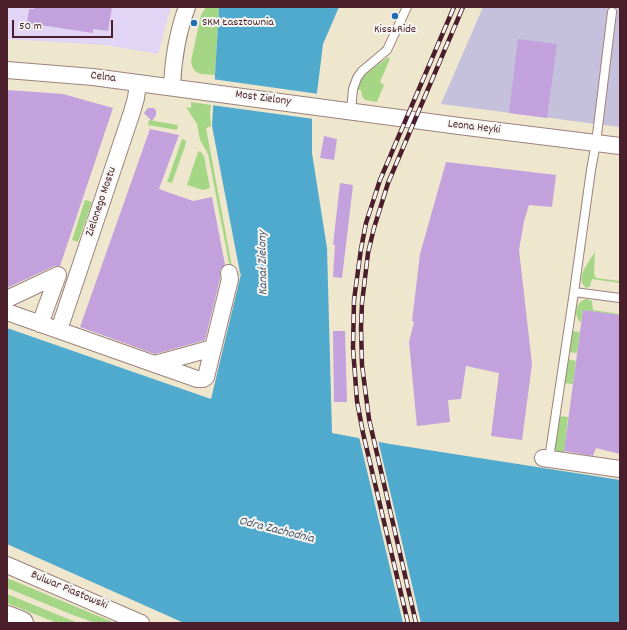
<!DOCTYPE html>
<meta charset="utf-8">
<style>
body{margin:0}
#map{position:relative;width:627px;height:630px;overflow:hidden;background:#efe6ce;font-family:Dekko,sans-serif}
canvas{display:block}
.frame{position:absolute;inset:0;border:8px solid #4a1f2b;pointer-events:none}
.scale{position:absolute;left:12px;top:20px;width:101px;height:18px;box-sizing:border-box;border:2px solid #4a1f2b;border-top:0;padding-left:5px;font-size:12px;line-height:14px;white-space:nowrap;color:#4a1f2b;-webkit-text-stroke:3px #f6f6f2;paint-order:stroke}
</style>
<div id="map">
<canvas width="627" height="630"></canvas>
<div class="frame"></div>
<div class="scale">50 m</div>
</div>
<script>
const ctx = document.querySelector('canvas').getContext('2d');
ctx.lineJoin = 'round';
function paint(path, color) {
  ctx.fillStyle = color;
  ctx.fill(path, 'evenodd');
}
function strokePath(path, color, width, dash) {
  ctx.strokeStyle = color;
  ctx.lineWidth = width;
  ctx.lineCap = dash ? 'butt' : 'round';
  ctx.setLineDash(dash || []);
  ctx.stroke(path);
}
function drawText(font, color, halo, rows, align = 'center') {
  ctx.font = font + ' Dekko,sans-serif';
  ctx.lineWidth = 4;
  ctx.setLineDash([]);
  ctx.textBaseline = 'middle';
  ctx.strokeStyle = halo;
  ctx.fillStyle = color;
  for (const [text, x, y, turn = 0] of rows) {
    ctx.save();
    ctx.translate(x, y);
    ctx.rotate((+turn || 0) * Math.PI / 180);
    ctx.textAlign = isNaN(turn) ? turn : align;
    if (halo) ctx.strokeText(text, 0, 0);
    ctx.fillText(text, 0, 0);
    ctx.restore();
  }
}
paint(new Path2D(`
 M7 7H171L158 54 105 45 7 39Z`), '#e1d4f4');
paint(new Path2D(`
 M483 7H620V127L441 104Z`), '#c5c0db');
paint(new Path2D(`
 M206 7H219L215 75C202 74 193 76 191 61L201 15Z
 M388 57 390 59 380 82 384 85 377 102 365 100 362 96 361 90H358C360 74 377 66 388 57Z
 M191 102 211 105 210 113 211 126 206 128 233 272 240 274 239 275 231 273 208 154 200 140 197 124 186 107 191 108Z
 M149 120 178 125 177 130 148 125Z
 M182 139 186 141 185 146 172 183 167 182Z
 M200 151 204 156 210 188 203 190 187 185 198 152Z
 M85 200 92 202 78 242 72 240Z
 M595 252 594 274 596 278 620 281V283L592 279 590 286 587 288C573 280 589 262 595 252Z
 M586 299 592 301 593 310 620 314V315L583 310 581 322H580C573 314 576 302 586 299Z
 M571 331 580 332 577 353 568 352Z
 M567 359 576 361 573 384 564 383Z
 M559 416 568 417 564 453 554 452Z
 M7 578 115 623H95L73 615 7 588Z
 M7 594 78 623H57L7 603Z`), '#a5d685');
paint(new Path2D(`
 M219 7H339L323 44 317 93 312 118V153L327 248 332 433 390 444 620 480V623H184L7 544V328L211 399 241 274 240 273 212 126Z`), '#50aace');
paint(new Path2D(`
 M212 79 319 94 314 119 211 105Z
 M359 437 378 440 421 623H403Z`), '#efe6ce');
paint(new Path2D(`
 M35 7H112L108 31 93 29V33L27 23 29 9H34Z
 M518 39 557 44 547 118 509 113Z
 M7 90 63 94 113 108 60 266H54L7 288Z
 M148 108H154L156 111V115L152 121 144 113Z
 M150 129 179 135 159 189 193 201 212 197 225 265 220 270V279L205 340 155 354 80 327Z
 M324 136 337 139 334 160 320 158Z
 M446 162 556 175 552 207 529 205 524 221 519 250 532 364 522 440 491 436 499 373 466 366 461 399 448 400 450 422 417 426 409 342 414 322 412 321 420 254Z
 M340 183 353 185 342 278 333 277 335 245H333Z
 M583 310 620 315V454L596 448 593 456 564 451Z
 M333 331H345L347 402H334Z`), '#c2a1dd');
const lane = new Path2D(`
 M612 12 596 143 591 170 574 292 620 298
 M351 111 353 89 357 78 362 71 387 50 407 7
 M549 459 574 292`);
const street = new Path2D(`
 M7 70 93 77 459 126 620 146
 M172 87C173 62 178 31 187 7
 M7 299 58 275 40 324
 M7 312 197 379H203L206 377 230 279 229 273
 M62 321 132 112 136 98 138 83
 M155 364 213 348
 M543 458 620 469
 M7 565 141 623`);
const secondary = new Path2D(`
 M7 617 22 623`);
strokePath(lane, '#9c827c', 10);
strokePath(street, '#9c827c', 18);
strokePath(secondary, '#9c827c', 24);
strokePath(lane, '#fff', 8);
strokePath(street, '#fff', 16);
strokePath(secondary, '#fff', 22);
const rail = new Path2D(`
 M408 623 363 433 357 401 353 348 354 300 361 249 366 223 380 180 454 7
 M416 623 369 419 362 365 361 328 362 303 368 253 374 228 388 183 463 7`);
strokePath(rail, '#4a1f2b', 4.5);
strokePath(rail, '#f6f6f2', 3, [9]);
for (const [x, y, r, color] of [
 [395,16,4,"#1f6fb2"],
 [194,23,4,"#1f6fb2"]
]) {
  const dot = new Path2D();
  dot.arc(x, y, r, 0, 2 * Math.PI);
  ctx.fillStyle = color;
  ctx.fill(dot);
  strokePath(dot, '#f6f6f2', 1.5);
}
drawText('12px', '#4a1f2b', '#f6f6f2', [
 ["SKM Łasztownia",202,23],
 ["Kiss&Ride",395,30,"center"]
], 'left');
drawText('12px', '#4a1f2b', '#f6f6f2', [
 ["Celna",103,78,7],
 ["Most Zielony",263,99,8],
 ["Leona Heyki",474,128,7],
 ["Zielonego Mostu",102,202,-71],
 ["Bulwar Piastowski",69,591,23]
]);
drawText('italic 13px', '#4c576c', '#f6f6f2', [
 ["Kanał Zielony",264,263,-91],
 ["Odra Zachodnia",276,531,14]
]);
</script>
